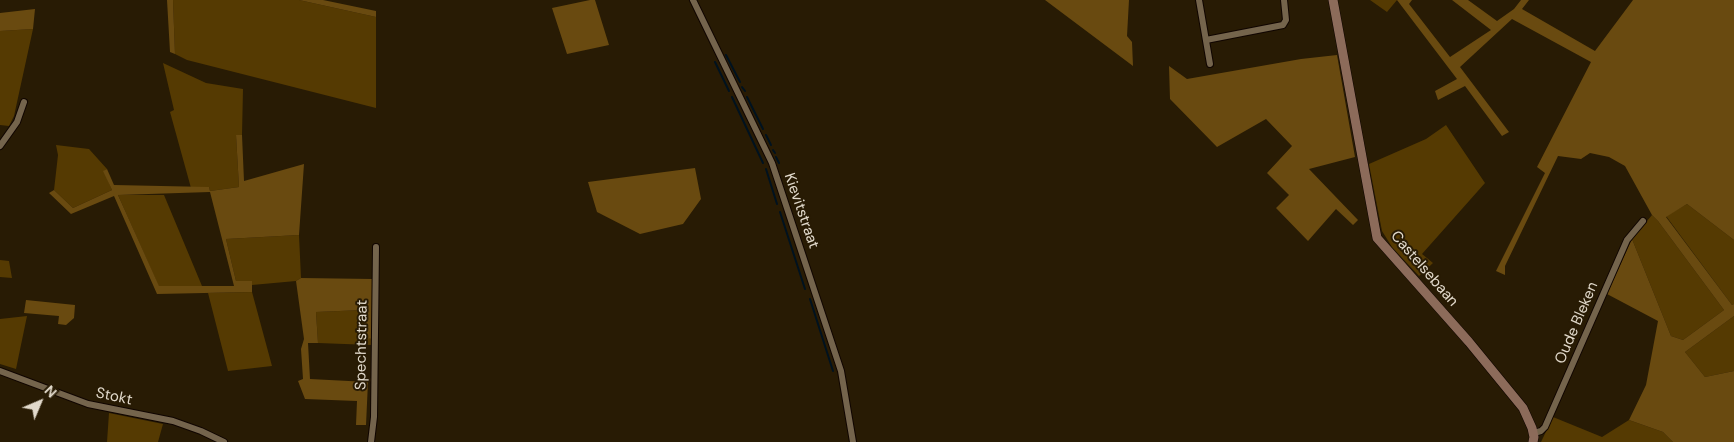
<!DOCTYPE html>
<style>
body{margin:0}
#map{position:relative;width:1734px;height:442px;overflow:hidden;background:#281b04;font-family:"DM Sans",sans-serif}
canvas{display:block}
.north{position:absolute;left:15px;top:377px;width:50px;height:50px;-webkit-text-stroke:4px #281b04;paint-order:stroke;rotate:45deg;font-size:14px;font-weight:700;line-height:20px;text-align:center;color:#e2dacc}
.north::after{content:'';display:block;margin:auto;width:18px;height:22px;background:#e2dacc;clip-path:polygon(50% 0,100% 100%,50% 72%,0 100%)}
</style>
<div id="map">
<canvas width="1734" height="442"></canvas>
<div class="north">N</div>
</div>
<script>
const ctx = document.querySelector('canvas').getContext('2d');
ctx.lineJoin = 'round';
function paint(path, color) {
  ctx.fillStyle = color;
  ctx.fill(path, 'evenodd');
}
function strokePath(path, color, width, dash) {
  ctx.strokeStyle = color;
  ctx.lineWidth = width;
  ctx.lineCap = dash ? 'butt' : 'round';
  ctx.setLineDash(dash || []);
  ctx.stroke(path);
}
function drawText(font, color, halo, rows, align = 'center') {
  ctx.font = font + ' "DM Sans",sans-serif';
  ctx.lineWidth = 4;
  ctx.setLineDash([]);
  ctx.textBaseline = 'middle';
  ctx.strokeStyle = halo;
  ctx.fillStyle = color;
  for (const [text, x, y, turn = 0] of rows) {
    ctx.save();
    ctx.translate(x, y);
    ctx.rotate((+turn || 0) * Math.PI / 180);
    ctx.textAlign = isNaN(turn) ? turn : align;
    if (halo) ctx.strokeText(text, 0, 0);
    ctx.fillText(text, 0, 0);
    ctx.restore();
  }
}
paint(new Path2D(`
 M173 0H299L376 17V108L187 60 175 54Z
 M1370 0H1397L1387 12Z
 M33 29 14 116 9 126 0 125V31Z
 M163 63 206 83 243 89 242 135H236L239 187 210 191 209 187 191 188 170 112 174 110Z
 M1446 125 1485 183 1422 254 1433 263 1419 276 1392 247 1382 231 1369 164 1426 139Z
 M56 145 89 149 107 169 104 171 112 190 73 208 54 190 58 155Z
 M118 195H164L202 286 159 287Z
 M1687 204 1734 240V304L1732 305 1666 216Z
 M1652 215 1658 221 1724 310 1683 340 1671 336 1632 239Z
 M299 235 301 278 296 281 252 285V281H236L226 239Z
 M0 260 9 261 12 278 0 277Z
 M252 292 272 366 228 371 208 293Z
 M363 310 365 337 372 339 371 345 318 343 316 312Z
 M27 316 16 369 0 364V319Z
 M1734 316V371L1705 377 1685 352Z
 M109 413 163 424 158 442H107Z
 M1553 417 1602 437 1629 420 1663 432 1673 442H1541Z`), '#553a02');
paint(new Path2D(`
 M167 0H173L175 54 170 52Z
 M299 0H323L376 11V17Z
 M590 0H595L609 45 567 54 552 8Z
 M1045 0H1129L1127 36 1132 42 1133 66Z
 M1397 0H1412L1409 4 1450 57 1491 30 1452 0H1468L1497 21 1514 9 1521 0H1529L1522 9 1595 51 1633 0H1734V240L1687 204 1666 217 1732 305 1734 304V316L1685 352 1705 377 1734 371V442H1673L1663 432 1629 420 1646 385 1658 321 1607 294 1632 239 1671 336 1683 340 1724 310 1658 221 1652 215 1625 166 1609 157 1590 153 1581 159 1558 156 1505 266V275L1496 271 1545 173 1537 167 1591 62 1512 19 1460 67 1509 132 1502 136 1465 86 1438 100 1435 91 1457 79Z
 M35 9 33 29 0 31V13Z
 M1337 55 1355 157 1309 169 1358 220 1353 225 1336 209 1308 241 1276 208 1289 195 1267 173 1292 146 1266 119 1217 147 1170 99 1169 66 1187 79 1301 59Z
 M236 135H242L244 181 304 164 299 235 226 239 236 281H252V292L157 294 114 196 71 214 49 193 54 190 73 208 112 190 103 171 107 169 114 185 209 187 210 191 239 187ZM210 192 234 286H159L118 195Z
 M695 168 701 199 683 224 640 234 597 212 588 182Z
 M301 278 373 279 372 339 365 338 363 310 316 312 318 343H308L310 379 368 382 366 425H356L357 401 305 399 298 381 303 379 301 349 304 339 296 281Z
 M26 300 75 305 74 318 66 325 58 324 59 316 24 313Z`), '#694a10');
strokePath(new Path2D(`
 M726 55 740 82
 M715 62 729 91
 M742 87 745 91
 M732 97 763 163
 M747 97 763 129
 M766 135 771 145
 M773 150 775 153
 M776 157 779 163
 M766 169 777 204
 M780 212 805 289
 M810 299 833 371`), '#00121f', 2);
const street = new Path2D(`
 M693 0 772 163 841 371 853 442
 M1199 0 1210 64
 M1206 40 1283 25 1286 20 1284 0
 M0 146 17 122 24 102
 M0 371 88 404 173 421 201 431 224 442
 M1534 433 1541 431 1545 427 1627 240 1643 221
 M371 442 374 417 376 247`);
const secondary = new Path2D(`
 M1333 0 1377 238 1469 342 1523 408 1532 428 1534 437 1533 442`);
strokePath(street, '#100500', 8);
strokePath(secondary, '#100500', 10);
strokePath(street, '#74644c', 6);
strokePath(secondary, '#8c6b5a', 9);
drawText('15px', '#e2dacc', '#281b04', [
 ["Kievitstraat",801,211,71],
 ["Castelsebaan",1424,269,49],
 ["Oude Bleken",1577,323,-67],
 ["Spechtstraat",362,345,-89],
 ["Stokt",114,397,12]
]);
</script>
